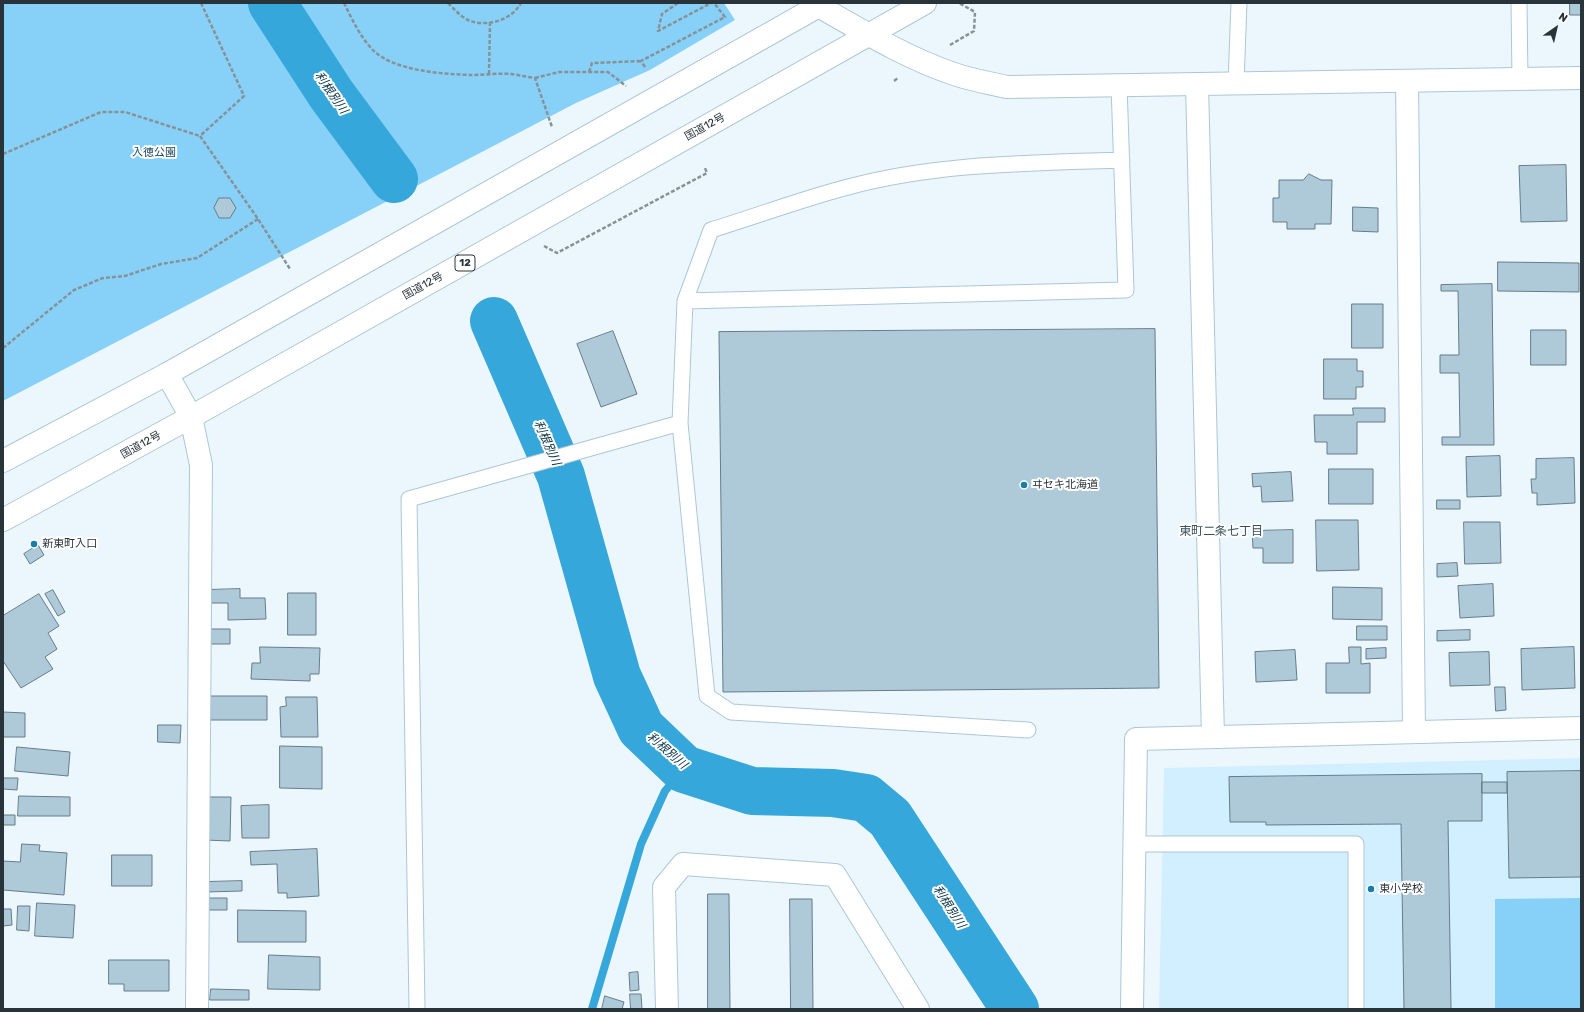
<!DOCTYPE html>
<meta charset="utf-8">
<style>
body{margin:0}
#map{position:relative;width:1584px;height:1012px;overflow:hidden;background:#ecf7fd;font-family:Rubik,sans-serif}
canvas{display:block}
.frame{position:absolute;inset:0;border:4px solid #29343a;pointer-events:none}
.north{position:absolute;left:1536px;top:8px;width:40px;height:40px;-webkit-text-stroke:3px #fff;paint-order:stroke;rotate:34deg;font-size:11px;font-weight:700;line-height:16px;text-align:center;color:#29343a}
.north::after{content:'';display:block;margin:auto;width:14px;height:18px;background:#29343a;clip-path:polygon(50% 0,100% 100%,50% 72%,0 100%)}
</style>
<div id="map">
<canvas width="1584" height="1012"></canvas>
<div class="frame"></div>
<div class="north">N</div>
</div>
<script>
const ctx = document.querySelector('canvas').getContext('2d');
ctx.lineJoin = 'round';
function paint(path, color) {
  ctx.fillStyle = color;
  ctx.fill(path, 'evenodd');
}
function strokePath(path, color, width, dash) {
  ctx.strokeStyle = color;
  ctx.lineWidth = width;
  ctx.lineCap = dash ? 'butt' : 'round';
  ctx.setLineDash(dash || []);
  ctx.stroke(path);
}
function drawText(font, color, halo, rows, align = 'center') {
  ctx.font = font + ' Rubik,"Noto Sans JP",sans-serif';
  ctx.lineWidth = 4;
  ctx.setLineDash([]);
  ctx.textBaseline = 'middle';
  ctx.strokeStyle = halo;
  ctx.fillStyle = color;
  for (const [text, x, y, turn = 0] of rows) {
    ctx.save();
    ctx.translate(x, y);
    ctx.rotate((+turn || 0) * Math.PI / 180);
    ctx.textAlign = isNaN(turn) ? turn : align;
    if (halo) ctx.strokeText(text, 0, 0);
    ctx.fillText(text, 0, 0);
    ctx.restore();
  }
}
paint(new Path2D(`
 M1581 758V1009H1159L1164 768Z`), '#d2efff');
paint(new Path2D(`
 M3 3H724L735 20 650 70 576 103 3 401Z
 M1581 898V1009H1495V899Z`), '#87d1f8');
strokePath(new Path2D(`
 M592 1009 641 844 665 791 684 769`), '#36a7da', 8);
strokePath(new Path2D(`
 M272 3 331 94 394 179
 M494 321 561 476 617 676 641 728 684 769 752 791 833 793 866 798 890 818 1015 1009`), '#36a7da', 48);
const building = new Path2D(`
 M1570 3H1581V15H1570Z
 M1566 165 1567 221 1521 222 1519 166Z
 M1309 174 1321 180H1332L1331 224H1315V229H1287V222H1273V198H1279V180H1303Z
 M219 198H230L236 208 230 218H219L214 208Z
 M1353 207 1378 208V232L1353 231Z
 M1498 262 1579 263V292L1498 291Z
 M1492 284 1494 445H1442V437H1460L1459 373H1440V355H1459L1458 291H1441V285Z
 M1352 304H1383V348H1352Z
 M1155 329 1159 688 723 692 719 332Z
 M1531 330H1566V365H1531Z
 M613 331 637 394 601 407 577 344Z
 M1324 359H1357V371H1363V387H1356V399H1324Z
 M1353 408H1385V422H1357V454H1327V442H1315L1314 415H1353Z
 M1500 456 1501 496 1467 497 1466 457Z
 M1574 458 1575 503 1537 505V493H1532L1531 479H1536V459Z
 M1329 469H1373V504H1329Z
 M1291 472 1293 501 1262 502 1261 486 1253 487 1252 474Z
 M1437 500H1460V509H1437Z
 M1316 520H1358L1359 570 1317 571Z
 M1464 522H1500L1501 563 1465 564Z
 M1293 530V563H1263V548H1253L1252 531Z
 M38 545 44 555 30 564 24 554Z
 M1457 563 1458 576 1437 577V564Z
 M1493 584 1494 616 1460 618 1458 586Z
 M1333 587 1382 588V620L1333 619Z
 M240 589V598H265L266 619 228 620V603H205V590Z
 M53 590 65 612 58 616 45 594Z
 M288 593H316V635H288Z
 M39 594 59 626 48 633 57 649 45 657 53 669 21 688 3 661V616Z
 M1357 626H1387V640H1357Z
 M210 629H230V644H210Z
 M1470 630V640L1437 641V631Z
 M260 647 320 648 319 674H310V681L251 679 252 663H260Z
 M1349 647H1361V664L1370 663V693H1326V663H1349Z
 M1574 647 1575 688 1522 690 1521 649Z
 M1386 648V658L1366 659V649Z
 M1295 650 1297 680 1256 682 1255 652Z
 M1489 652 1490 685 1450 686 1449 653Z
 M1495 687H1505L1506 710 1496 711Z
 M209 696H267V720H209Z
 M286 697H317L318 737H281L280 707 286 706Z
 M3 712 25 713V737H3Z
 M158 725H181L180 743 158 742Z
 M280 746 322 747V789L280 788Z
 M17 747 70 752 68 776 15 771Z
 M1581 771V877L1509 878 1507 772Z
 M1482 774V821H1448L1451 1009H1404L1401 824 1266 825V822H1230L1229 777Z
 M3 778H18L17 790 3 789Z
 M1482 782H1507V793H1482Z
 M19 796 70 797V816H18Z
 M205 797H231L230 841 205 840Z
 M269 805V838H242L241 806Z
 M3 815H15V825H3Z
 M22 844 40 845 39 851 67 853 64 895 3 890V861L20 862Z
 M317 849 319 896 287 898V893H278L277 864 251 865 250 852Z
 M112 855H152V886H112Z
 M242 881V891L206 892V882Z
 M708 894H729L730 1009H708Z
 M205 898H227V910H205Z
 M790 899H812L813 1009H791Z
 M37 903 75 905 73 938 35 936Z
 M18 906H30L29 931 17 930Z
 M3 909H11L12 925 3 926Z
 M238 910 306 911V942H238Z
 M269 955 320 957V990L268 989Z
 M109 960H169V991H124V984H109Z
 M638 972 639 990 630 991 629 973Z
 M211 989 249 990V1000H210Z
 M630 994H641L642 1009H631Z
 M605 996 624 1002 622 1009H602Z`);
paint(building, '#aec9d8');
strokePath(building, '#647d8b', 1);
const lane = new Path2D(`
 M1519 3 1520 79
 M1236 83 1239 3
 M685 301 711 230C757 216 802 199 848 187 937 163 1030 163 1122 160
 M680 423 707 696 731 712 1028 730
 M1134 844H1356V1009
 M417 1009 409 499 680 423 685 301 1126 290 1119 85`);
const street = new Path2D(`
 M1407 81 1414 731
 M1197 84 1213 737
 M167 374 191 417 201 465 197 1009
 M667 1009 664 887 683 864 835 875 918 1009
 M1132 1009 1136 739 1581 728`);
const secondary = new Path2D(`
 M813 3C859 29 904 57 954 74 971 80 990 83 1007 87L1581 78`);
const highway = new Path2D(`
 M3 461 167 374 824 3
 M3 520 191 417 925 3`);
strokePath(lane, '#acc7d6', 17);
strokePath(street, '#acc7d6', 24);
strokePath(secondary, '#acc7d6', 24);
strokePath(highway, '#acc7d6', 24);
strokePath(new Path2D(`
 M201 3 244 96 200 136 258 219 290 269
 M344 3C352 19 361 39 375 52 397 71 442 74 471 75 484 75 498 73 511 74 519 75 527 77 535 78L552 127
 M448 3C455 10 461 17 470 21 488 27 512 20 521 3
 M678 3 662 14 658 31 711 3
 M950 45 974 31 975 12 959 3
 M645 67 641 61 725 17 714 3
 M589 72 592 63 641 61
 M489 74 490 22
 M535 78 559 72H608L626 86
 M894 81 898 78
 M3 154 101 112H125L200 136
 M544 246 557 253 707 173 705 168
 M3 348 74 290 103 278 125 276 161 264 197 258 258 219`), '#879298', 2.5, [4, 2]);
strokePath(lane, '#fff', 15);
strokePath(street, '#fff', 22);
strokePath(secondary, '#fff', 22);
strokePath(highway, '#fff', 22);
for (const [x, y, r, color] of [
 [1024,485,4,"#157da7"],
 [34,544,4,"#157da7"],
 [1371,889,4,"#157da7"]
]) {
  const dot = new Path2D();
  dot.arc(x, y, r, 0, 2 * Math.PI);
  ctx.fillStyle = color;
  ctx.fill(dot);
  strokePath(dot, '#fff', 1.5);
}
for (const [x, y, w] of [
 [465,263,20]
]) {
  const box = new Path2D();
  box.roundRect(x - w / 2, y - 8, w, 16, 3);
  ctx.fillStyle = '#fff';
  ctx.fill(box);
  strokePath(box, '#29343a', 1);
}
drawText('bold 10px', '#29343a', null, [
 ["12",465,263]
]);
drawText('11px', '#29343a', '#fff', [
 ["国道12号",705,127,-29],
 ["国道12号",423,286,-29],
 ["国道12号",141,445,-29]
]);
drawText('11px', '#18465c', '#fff', [
 ["入徳公園",154,153]
]);
drawText('11px', '#29343a', '#fff', [
 ["ヰセキ北海道",1032,485],
 ["新東町入口",42,544],
 ["東小学校",1379,889]
], 'left');
drawText('italic 12px', '#002f43', '#fff', [
 ["利根別川",331,93,55],
 ["利根別川",547,443,66],
 ["利根別川",667,751,41],
 ["利根別川",949,907,57]
]);
drawText('12px', '#384f5c', '#fff', [
 ["東町二条七丁目",1221,532]
]);
</script>
